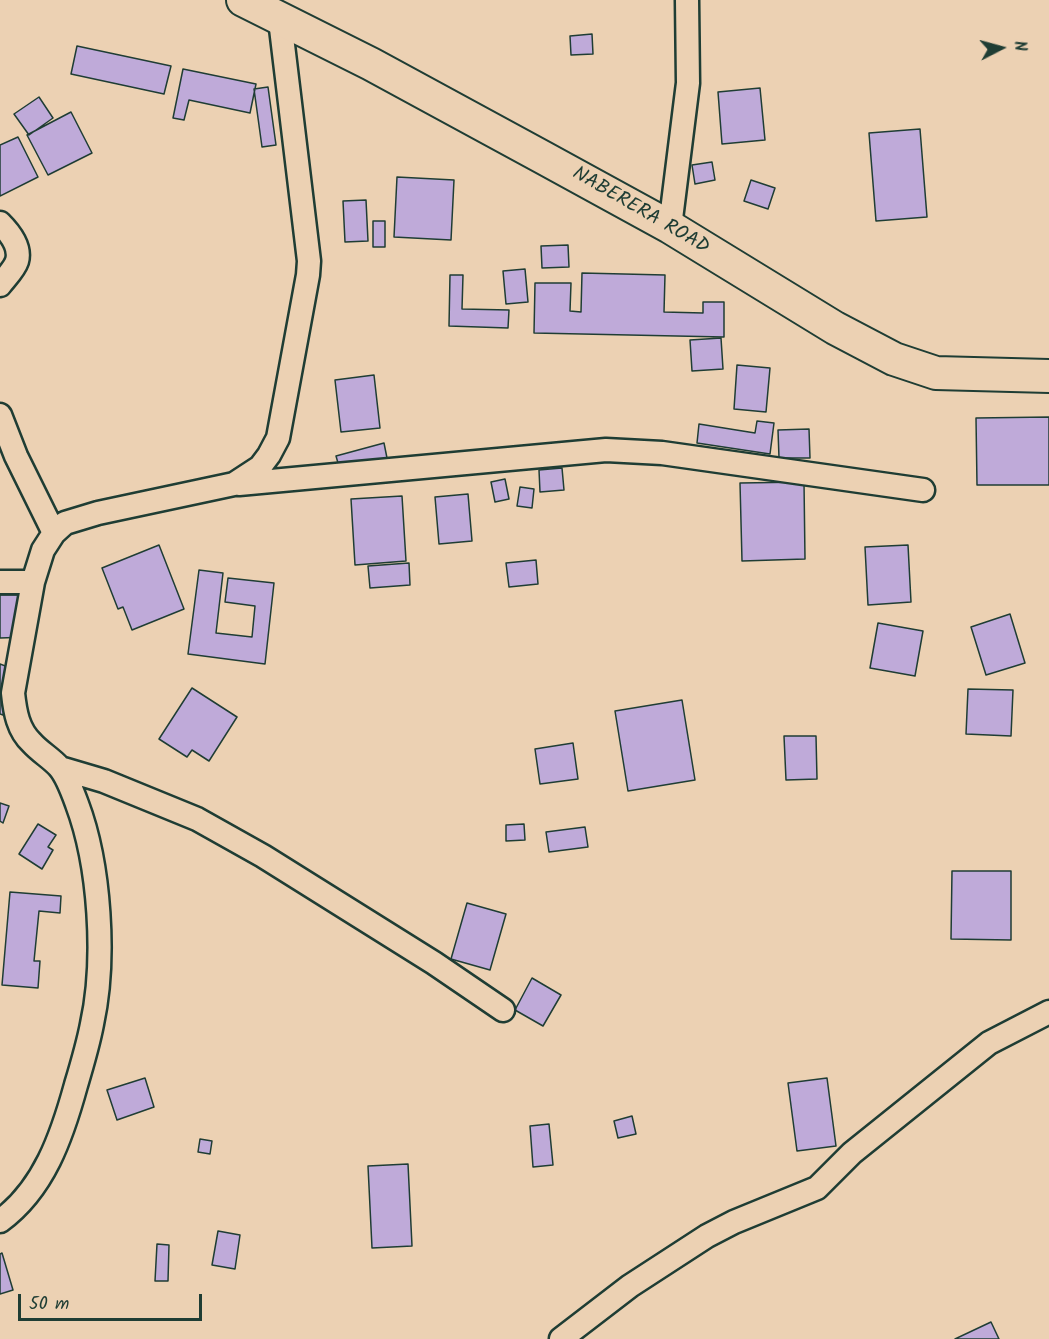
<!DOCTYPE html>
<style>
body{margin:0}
#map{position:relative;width:1049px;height:1339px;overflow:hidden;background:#ecd1b3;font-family:Kalam,sans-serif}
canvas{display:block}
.north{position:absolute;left:971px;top:18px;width:60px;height:60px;-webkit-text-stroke:4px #ecd1b3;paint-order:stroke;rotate:84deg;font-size:16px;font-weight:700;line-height:24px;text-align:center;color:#1f3d34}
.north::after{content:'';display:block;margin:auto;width:21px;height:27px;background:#1f3d34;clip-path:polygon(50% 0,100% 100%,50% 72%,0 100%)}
.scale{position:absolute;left:18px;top:1294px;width:184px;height:27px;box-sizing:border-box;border:3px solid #1f3d34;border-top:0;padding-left:8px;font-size:18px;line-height:21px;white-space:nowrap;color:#1f3d34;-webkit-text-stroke:4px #ecd1b3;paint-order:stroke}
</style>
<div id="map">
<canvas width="1049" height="1339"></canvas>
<div class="north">N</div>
<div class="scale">50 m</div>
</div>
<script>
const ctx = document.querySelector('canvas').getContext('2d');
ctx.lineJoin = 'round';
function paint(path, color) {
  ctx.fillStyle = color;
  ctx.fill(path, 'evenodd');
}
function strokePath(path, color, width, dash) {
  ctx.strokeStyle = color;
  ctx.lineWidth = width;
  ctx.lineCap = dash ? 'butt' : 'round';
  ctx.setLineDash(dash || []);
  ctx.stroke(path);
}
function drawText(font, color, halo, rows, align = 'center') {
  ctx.font = font + ' Kalam,sans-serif';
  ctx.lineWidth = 6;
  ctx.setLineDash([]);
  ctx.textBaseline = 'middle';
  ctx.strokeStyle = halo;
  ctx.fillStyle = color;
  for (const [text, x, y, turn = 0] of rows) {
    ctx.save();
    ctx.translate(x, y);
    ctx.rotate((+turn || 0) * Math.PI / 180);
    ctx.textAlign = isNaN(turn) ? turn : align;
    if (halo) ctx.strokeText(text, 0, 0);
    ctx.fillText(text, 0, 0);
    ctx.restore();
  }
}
const building = new Path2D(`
 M592 34 593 54 571 55 570 36Z
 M77 46 171 66 164 94 71 74Z
 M183 69 256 84 250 113 189 100 184 120 173 118Z
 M268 87 276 145 262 147 254 89Z
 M760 88 765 140 722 144 718 92Z
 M39 97 53 118 29 135 14 114Z
 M71 112 92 153 48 175 27 135Z
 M920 129 927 217 876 221 869 133Z
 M18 137 38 177 0 196V145Z
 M712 162 715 180 695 184 692 165Z
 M397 177 454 180 451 240 394 237Z
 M751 180 775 188 768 209 744 201Z
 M366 200 368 241 345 242 343 201Z
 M373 221H385V247H373Z
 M568 245 569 267 542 268 541 246Z
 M525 269 528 302 506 304 503 271Z
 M582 273 665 275 664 312 703 313V302H724V337L534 333 535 283H571L570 311 581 312Z
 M450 275H463L462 309 509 310 508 328 449 326Z
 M721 338 723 369 692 371 690 340Z
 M737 365 770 368 766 412 734 409Z
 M374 375 380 428 341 432 335 380Z
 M1049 417V485H977L976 418Z
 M757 421 774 423 770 454 697 443 699 424 755 433Z
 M809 429 810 458H779L778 430Z
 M384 443 387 458 340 470 336 456Z
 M562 468 564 490 540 492 539 470Z
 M505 479 509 499 495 502 491 482Z
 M804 482 805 559 742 561 740 483Z
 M520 487 534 489 532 508 517 506Z
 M468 494 472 541 439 544 435 497Z
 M402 496 406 561 355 565 351 499Z
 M159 545 184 609 132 630 123 607 118 609 102 568Z
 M908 545 911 602 868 605 865 547Z
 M536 560 538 584 509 587 506 563Z
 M409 563 410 585 370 588 368 566Z
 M199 570 223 573 216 633 252 637 255 606 225 602 228 578 274 583 265 664 188 654Z
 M0 595H27L28 637 0 638Z
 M1010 614 1025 663 986 675 971 627Z
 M878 623 923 631 915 676 870 668Z
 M0 664 18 671 3 715 0 714Z
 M192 688 237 717 209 761 192 750 187 757 159 739Z
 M968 689 1013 690 1011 736 966 734Z
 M682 700 695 780 628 791 615 711Z
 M784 736H816L817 779 786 780Z
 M573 743 578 779 540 784 535 749Z
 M0 803 9 806 3 823 0 821Z
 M38 824 56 835 48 847 53 850 42 869 19 854Z
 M524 824 525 840 506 841V825Z
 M585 827 588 847 549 852 546 832Z
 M952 871H1011V940L951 939Z
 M10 892 61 896 60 913 39 911 34 961H40L38 988 2 985Z
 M467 903 506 914 490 970 451 959Z
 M532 978 561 995 543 1026 515 1010Z
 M145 1078 154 1107 117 1120 107 1090Z
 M827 1078 836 1146 797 1151 788 1083Z
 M632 1116 636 1134 618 1138 614 1121Z
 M549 1124 553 1165 533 1167 530 1126Z
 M200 1139 212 1141 210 1154 198 1152Z
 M408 1164 412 1246 372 1248 368 1166Z
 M218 1231 240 1235 235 1269 212 1265Z
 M157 1244 169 1245 168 1281H155Z
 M2 1253 13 1290 0 1294V1254Z
 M991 1322 999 1339H955Z`);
paint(building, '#bfaad9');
strokePath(building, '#1f3d34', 1.5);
const street = new Path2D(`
 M0 223C9 232 21 247 17 261 14 270 5 278 0 285
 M670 227 688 83 687 0
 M0 415 16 456 54 533
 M239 484 606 450 662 453 923 490
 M0 582H33
 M60 768 104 781 197 819 263 856 434 963 503 1010
 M0 1221C44 1189 62 1136 76 1085 82 1065 88 1045 92 1024 106 960 100 865 77 804 73 793 67 776 59 767 51 758 40 752 32 743 18 730 15 712 13 693L33 582 43 550 54 533 65 523 98 513 234 484 260 467 269 455 278 438 308 275 309 261 280 20
 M561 1339 630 1286 707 1236 734 1222 817 1188 852 1153 989 1043 1049 1012`);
const secondary = new Path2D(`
 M243 0 371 64 544 158 670 227 835 328 894 359 936 373 1049 376`);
strokePath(street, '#1f3d34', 27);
strokePath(secondary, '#1f3d34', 36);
strokePath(street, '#ecd1b3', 22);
strokePath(secondary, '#ecd1b3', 32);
drawText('20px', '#1f3d34', '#ecd1b3', [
 ["NABERERA ROAD",640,212,30]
]);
</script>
